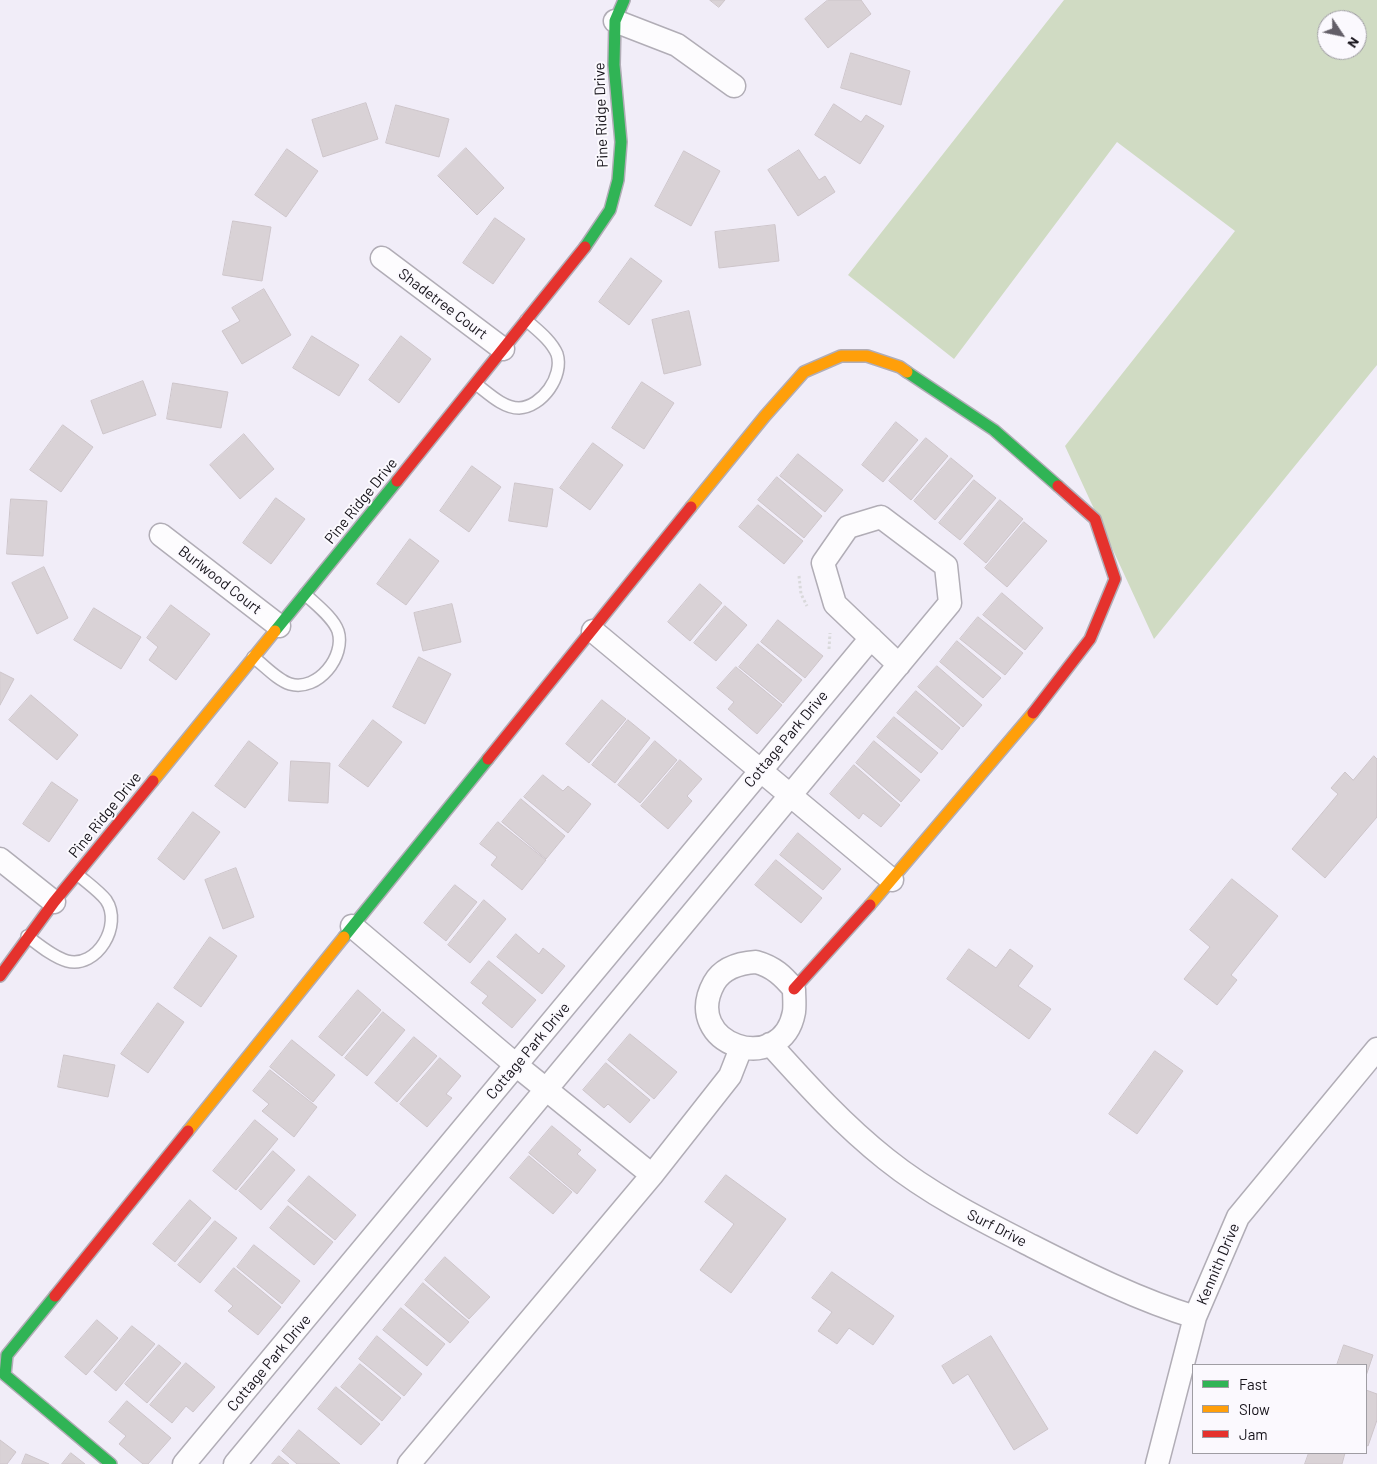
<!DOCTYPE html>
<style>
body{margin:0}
#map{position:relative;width:1377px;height:1464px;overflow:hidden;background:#f1edf8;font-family:Barlow,sans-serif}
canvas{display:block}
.legend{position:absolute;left:1192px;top:1364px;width:175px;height:90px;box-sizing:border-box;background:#fbf9fe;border:1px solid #9f9da3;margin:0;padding:6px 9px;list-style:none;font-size:15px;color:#16131a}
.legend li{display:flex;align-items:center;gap:10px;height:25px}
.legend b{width:25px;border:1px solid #9f9da3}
.north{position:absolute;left:1317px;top:10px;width:50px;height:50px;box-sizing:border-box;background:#fbf9fe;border:1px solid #9f9da3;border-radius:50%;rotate:124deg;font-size:14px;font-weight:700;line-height:20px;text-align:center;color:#16131a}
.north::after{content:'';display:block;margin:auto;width:18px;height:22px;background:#635f68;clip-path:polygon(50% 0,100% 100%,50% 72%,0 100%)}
</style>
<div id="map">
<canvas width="1377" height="1464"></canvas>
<ul class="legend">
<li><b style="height:6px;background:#30b455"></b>Fast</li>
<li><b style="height:6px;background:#ff9f0a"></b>Slow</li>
<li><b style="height:6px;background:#e5322d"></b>Jam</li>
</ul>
<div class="north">N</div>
</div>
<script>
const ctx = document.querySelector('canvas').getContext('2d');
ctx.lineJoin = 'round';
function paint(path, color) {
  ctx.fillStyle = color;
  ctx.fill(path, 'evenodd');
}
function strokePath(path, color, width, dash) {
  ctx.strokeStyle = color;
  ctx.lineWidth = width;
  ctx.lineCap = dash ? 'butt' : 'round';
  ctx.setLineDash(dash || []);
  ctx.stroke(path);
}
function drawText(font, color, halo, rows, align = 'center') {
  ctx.font = font + ' Barlow,sans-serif';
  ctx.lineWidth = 4;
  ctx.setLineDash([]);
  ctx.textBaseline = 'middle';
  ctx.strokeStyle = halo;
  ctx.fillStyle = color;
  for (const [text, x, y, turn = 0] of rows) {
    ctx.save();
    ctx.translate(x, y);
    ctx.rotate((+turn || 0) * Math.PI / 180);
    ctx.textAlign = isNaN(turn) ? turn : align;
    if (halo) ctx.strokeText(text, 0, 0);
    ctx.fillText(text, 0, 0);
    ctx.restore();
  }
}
paint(new Path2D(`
 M1064 0H1377V365L1154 639 1065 446 1235 231 1117 142 954 359 848 275ZM1327 20H1357V50H1327Z`), '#d0dbc3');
const building = new Path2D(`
 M710 0H725L719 7Z
 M828 0H861L871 14 828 48 805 19Z
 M851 53 910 71 901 105 841 88Z
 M366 103 378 139 323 157 312 120Z
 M834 104 861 122 866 115 884 126 860 164 815 135Z
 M396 105 449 119 439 157 386 143Z
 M466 148 504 188 477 215 438 176Z
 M287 149 318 171 286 217 255 195Z
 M799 150 819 180 825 176 835 192 798 216 768 170Z
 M684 151 720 171 691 226 655 206Z
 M495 218 525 239 493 284 463 263Z
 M233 221 271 227 262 281 223 275Z
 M775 225 779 261 719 268 715 232Z
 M631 258 662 281 629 325 599 302Z
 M264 289 291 335 242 364 222 331 240 321 232 308Z
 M689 311 701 365 664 374 652 320Z
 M312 336 359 365 339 396 293 368Z
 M401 336 431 359 399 403 369 380Z
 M143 381 156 415 103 434 91 401Z
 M642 382 674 403 644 449 612 428Z
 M173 383 228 392 221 428 167 419Z
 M896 422 918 440 883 482 862 465Z
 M63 425 93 447 61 492 30 470Z
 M244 434 274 469 240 499 210 465Z
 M926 438 948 456 911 500 889 481Z
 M593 443 623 465 590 510 560 488Z
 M798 454 843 490 825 512 780 476Z
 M951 458 973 476 935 520 914 501Z
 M472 466 501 487 469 532 440 511Z
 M777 477 822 516 804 538 758 500Z
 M974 480 996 498 960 540 939 523Z
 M515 483 553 489 547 527 509 521Z
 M276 498 305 519 271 564 243 543Z
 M11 499 47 501 43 556 7 554Z
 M1000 500 1023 519 986 563 964 544Z
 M758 505 803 541 784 564 739 527Z
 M1024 522 1047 541 1007 587 985 568Z
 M410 539 439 561 406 605 377 584Z
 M44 567 68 618 37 634 12 583Z
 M700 584 722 603 690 641 668 622Z
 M1002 593 1043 628 1025 650 983 615Z
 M452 604 461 642 423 651 414 613Z
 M171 605 210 634 176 680 149 660 158 647 147 638Z
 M725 606 747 625 716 661 694 643Z
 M94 608 141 637 121 669 74 640Z
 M978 617 1023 653 1005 675 960 639Z
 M778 620 823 656 805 678 761 642Z
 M957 641 1001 678 983 698 940 662Z
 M758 644 802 680 783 703 739 667Z
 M419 657 451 674 425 724 393 707Z
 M937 666 982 705 963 727 918 687Z
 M736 667 782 705 757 734 728 709 734 702 717 688Z
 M0 672 14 679 0 705Z
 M916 691 960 728 942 750 897 713Z
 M31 695 78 735 57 760 9 720Z
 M602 700 626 719 589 763 566 744Z
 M894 717 938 753 921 773 877 737Z
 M373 720 402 742 368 787 339 766Z
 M628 720 650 738 615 783 592 765Z
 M249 741 278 763 245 808 215 786Z
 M655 741 677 760 640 803 618 785Z
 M874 741 920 780 901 802 856 763Z
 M1374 756 1377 759V817L1325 878 1292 849 1338 794 1331 788 1345 772 1353 780Z
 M680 760 702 779 687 796 692 801 668 829 641 806Z
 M291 761 330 763 328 803 289 801Z
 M854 765 900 805 881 827 863 813 859 819 830 794Z
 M543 775 563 791 568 786 591 804 568 833 524 797Z
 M52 782 78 800 49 842 23 824Z
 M521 799 565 836 546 859 502 822Z
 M193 812 220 832 184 880 158 859Z
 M498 822 546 860 522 890 491 865 497 857 480 844Z
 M798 833 841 869 823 890 780 855Z
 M776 860 822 898 801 923 755 885Z
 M236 868 254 917 223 929 205 880Z
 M1232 879 1278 916 1231 975 1237 980 1217 1005 1184 979 1210 947 1190 930Z
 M455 885 477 902 446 941 424 923Z
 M484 900 506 919 470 963 448 945Z
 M516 934 539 954 543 948 565 966 542 994 497 957Z
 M210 937 237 956 201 1007 174 988Z
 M969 949 996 968 1010 949 1033 966 1018 986 1051 1009 1029 1039 947 979Z
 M489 961 536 1000 512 1028 482 1003 488 996 471 983Z
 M358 990 381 1010 342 1056 319 1037Z
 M158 1003 184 1022 148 1073 121 1054Z
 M383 1012 405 1030 367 1076 345 1058Z
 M630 1034 677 1072 654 1099 608 1060Z
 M414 1037 437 1056 397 1102 375 1083Z
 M292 1040 335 1075 313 1102 270 1067Z
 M1155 1051 1183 1071 1137 1134 1109 1114Z
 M64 1055 115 1065 108 1097 58 1087Z
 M440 1058 461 1076 446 1094 452 1098 427 1127 400 1104Z
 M606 1063 650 1100 630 1123 608 1104 604 1108 583 1090Z
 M270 1070 317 1107 294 1137 262 1111 269 1104 253 1091Z
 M255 1120 278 1139 236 1190 213 1171Z
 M552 1126 581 1150 577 1154 596 1170 577 1194 529 1153Z
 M273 1151 295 1170 261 1210 239 1191Z
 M529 1156 572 1192 553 1214 510 1178Z
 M726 1175 786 1219 731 1293 700 1270 734 1224 705 1202Z
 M309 1176 356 1215 335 1240 288 1201Z
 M190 1200 211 1218 175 1262 153 1244Z
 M288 1206 333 1242 314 1265 270 1228Z
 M215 1221 237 1238 200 1283 178 1265Z
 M254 1245 300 1281 282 1304 237 1267Z
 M445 1257 490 1297 469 1319 425 1280Z
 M234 1268 281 1307 258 1335 228 1311 233 1306 215 1291Z
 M832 1272 894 1316 873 1345 849 1328 837 1344 818 1331 832 1312 812 1298Z
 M423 1283 469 1322 450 1343 405 1305Z
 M401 1308 445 1344 427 1366 383 1330Z
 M97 1320 118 1338 86 1375 65 1357Z
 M132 1326 155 1344 116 1391 94 1372Z
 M377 1336 422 1374 404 1396 359 1359Z
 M991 1336 1048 1429 1014 1450 968 1374 953 1384 942 1366Z
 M159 1345 181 1363 147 1403 125 1384Z
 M1344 1345 1373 1355 1366 1376V1365H1337Z
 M186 1363 215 1387 193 1412 186 1406 172 1423 150 1405Z
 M360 1364 401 1398 382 1421 341 1387Z
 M336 1387 380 1424 361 1445 318 1409Z
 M1366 1390 1377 1394V1420L1368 1446 1366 1445Z
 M127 1401 171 1438 148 1464H143L119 1444 126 1436 109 1422Z
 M299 1430 340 1464H297L282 1451Z
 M0 1440 16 1452 7 1464H0Z
 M71 1453 85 1464H62Z
 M1309 1453H1345L1342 1464H1305Z
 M26 1454 49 1464H22Z
 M279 1456 289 1464H272Z`);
paint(building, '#d9d2d6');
strokePath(building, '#cdc5ca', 1);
const lane = new Path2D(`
 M476 384C488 393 503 408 519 408 542 407 564 376 557 354 551 340 537 330 526 320
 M253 657C264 665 277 680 290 684 318 692 346 656 338 631 333 617 315 604 305 594
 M27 936C39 945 53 957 67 961 97 969 123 925 106 900 99 891 86 882 77 874`);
const street = new Path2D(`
 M615 21 677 45 734 86
 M382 258 503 349
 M161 535 279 626
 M593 631 892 880
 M0 859 54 902
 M352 926 516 1065 652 1175
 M756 962C774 967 783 976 794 989 794 996 795 1005 794 1012 782 1078 680 1045 714 983 723 967 740 963 756 962Z
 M770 1044C807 1085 843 1125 886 1159 931 1195 981 1220 1032 1246 1085 1273 1139 1300 1195 1317
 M184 1464 871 638
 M235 1464C475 1179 712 891 950 603L946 566 881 517 848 527 823 563 835 604 899 665
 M409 1464 652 1175 730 1076 741 1048
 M1157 1464 1195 1317 1238 1217 1377 1049`);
const fast = new Path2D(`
 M585 247 610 210 618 180 621 142 614 65 615 21 624 0
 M907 372 994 430 1058 486
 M275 631 397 481
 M344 937 488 759
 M55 1296 7 1355 5 1375 111 1464`);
const slow = new Path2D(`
 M691 507 765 416 804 372 841 356H867L900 367 907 372
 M153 781 275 631
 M870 905 1033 713
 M188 1131 344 937`);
const jam = new Path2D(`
 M397 481 585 247
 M1033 713 1090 639 1115 579 1095 519 1058 486
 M488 759 691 507
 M0 976 54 902 153 781
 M794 989 870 905
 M55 1296 188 1131`);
strokePath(lane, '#b1adb6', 14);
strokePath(street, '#b1adb6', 25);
strokePath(fast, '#b1adb6', 14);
strokePath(slow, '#b1adb6', 14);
strokePath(jam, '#b1adb6', 14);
strokePath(new Path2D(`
 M799 576 801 594 807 606
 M829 649 830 633`), '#d9d9db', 3, [2.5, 2.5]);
strokePath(lane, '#fdfcfe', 11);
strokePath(street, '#fdfcfe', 22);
strokePath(fast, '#30b455', 11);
strokePath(slow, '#ff9f0a', 11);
strokePath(jam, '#e5322d', 11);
drawText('15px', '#16131a', '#fbf9fe', [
 ["Pine Ridge Drive",601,115,-92],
 ["Shadetree Court",443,304,37],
 ["Pine Ridge Drive",361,501,-51],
 ["Burlwood Court",220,580,38],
 ["Cottage Park Drive",786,739,-50],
 ["Pine Ridge Drive",105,815,-51],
 ["Cottage Park Drive",528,1051,-50],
 ["Surf Drive",997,1228,27],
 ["Kennith Drive",1218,1264,-67],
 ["Cottage Park Drive",269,1363,-50]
]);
</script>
